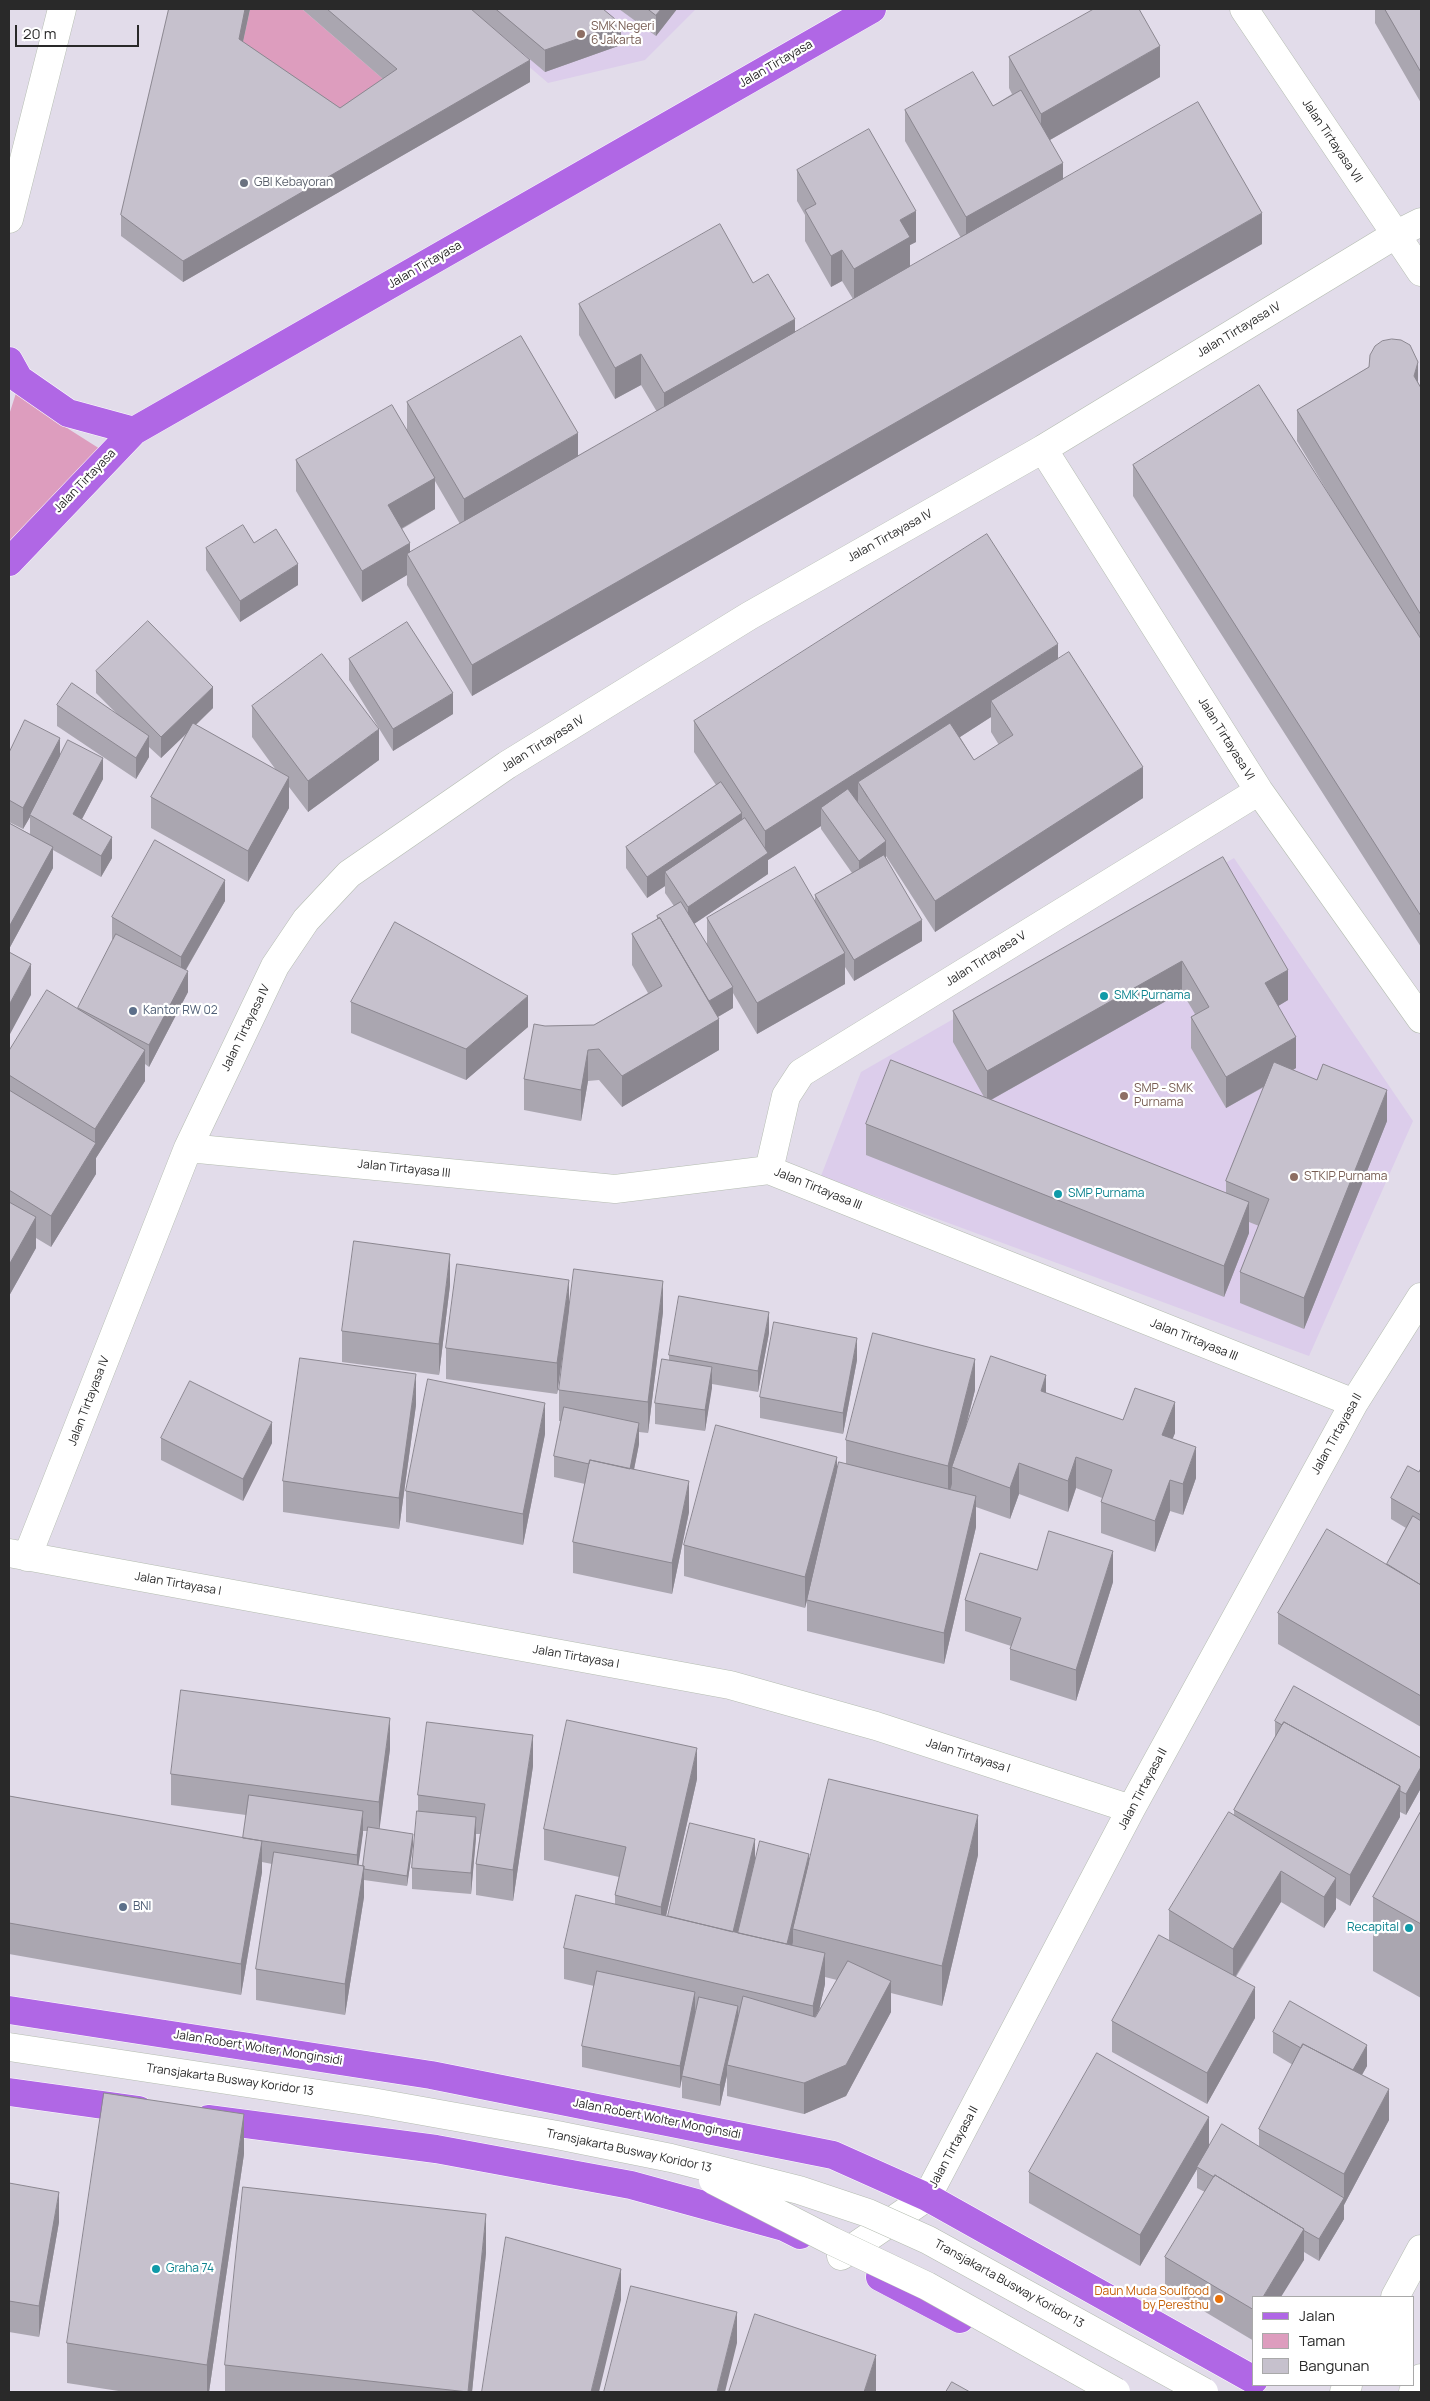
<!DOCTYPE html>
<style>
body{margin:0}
#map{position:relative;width:1430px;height:2401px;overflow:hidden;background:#e2dcea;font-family:Manrope,sans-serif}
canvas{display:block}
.frame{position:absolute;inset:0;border:10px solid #292929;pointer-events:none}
.legend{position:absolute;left:1252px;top:2296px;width:162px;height:90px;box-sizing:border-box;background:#fff;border:1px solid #a9a9a9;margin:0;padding:6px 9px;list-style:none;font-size:15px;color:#292929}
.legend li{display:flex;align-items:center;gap:10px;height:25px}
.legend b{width:25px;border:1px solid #a9a9a9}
.scale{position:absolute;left:15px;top:25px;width:124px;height:22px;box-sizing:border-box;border:2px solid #292929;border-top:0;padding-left:6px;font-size:15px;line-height:18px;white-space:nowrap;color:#292929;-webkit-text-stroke:4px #fff;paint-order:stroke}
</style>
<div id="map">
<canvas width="1430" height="2401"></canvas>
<div class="frame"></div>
<ul class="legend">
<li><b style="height:6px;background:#b067e5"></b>Jalan</li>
<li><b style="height:14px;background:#dd9dbe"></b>Taman</li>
<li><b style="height:14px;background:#c6c1cd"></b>Bangunan</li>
</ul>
<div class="scale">20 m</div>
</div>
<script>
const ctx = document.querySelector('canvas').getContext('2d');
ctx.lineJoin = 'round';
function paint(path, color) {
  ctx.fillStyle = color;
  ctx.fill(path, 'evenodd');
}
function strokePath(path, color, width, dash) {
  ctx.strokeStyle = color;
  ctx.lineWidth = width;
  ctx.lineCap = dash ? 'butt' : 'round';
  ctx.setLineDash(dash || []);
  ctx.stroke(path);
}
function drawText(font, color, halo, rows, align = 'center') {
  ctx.font = font + ' Manrope,sans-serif';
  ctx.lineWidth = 4.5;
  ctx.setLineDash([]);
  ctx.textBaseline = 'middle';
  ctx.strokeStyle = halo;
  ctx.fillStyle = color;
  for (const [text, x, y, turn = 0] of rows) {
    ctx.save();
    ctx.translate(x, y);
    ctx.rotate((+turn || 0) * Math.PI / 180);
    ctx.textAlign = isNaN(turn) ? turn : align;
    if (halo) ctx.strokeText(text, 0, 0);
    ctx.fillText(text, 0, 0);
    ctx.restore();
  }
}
paint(new Path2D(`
 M462 9H696L645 60 548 83Z
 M1234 858 1413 1121 1309 1356 821 1176 861 1072Z`), '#dccdeb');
paint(new Path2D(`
 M250 9H302L397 91 340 129 239 60Z
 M17 390 67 428 119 461 9 549V415Z`), '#dd9dbe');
const minor = new Path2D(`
 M1244 9 1421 272
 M9 219 62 9
 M1043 449 1259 791 1421 1019
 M188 1148 615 1189 769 1170 1354 1403
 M769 1170 786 1096 801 1073 1259 791
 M9 1553 730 1685 876 1726 1131 1809
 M27 1557 188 1148 275 966 306 920 349 874 507 765 749 616 1043 449 1395 235 1421 222
 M841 2256 927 2197 1131 1809 1354 1403 1421 1297
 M1395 2297 1421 2249
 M1344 2392 1348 2385
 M1413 2392 1421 2378`);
const major = new Path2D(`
 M9 361 19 379 68 413 134 431
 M9 562 134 431 872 9
 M9 2010 431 2075 833 2155 927 2197 1254 2380
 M9 2092 139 2110
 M208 2119 436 2149 631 2185 784 2227 800 2235
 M880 2277 960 2319`);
strokePath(minor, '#b4bcb0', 29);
strokePath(major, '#fff', 29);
strokePath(minor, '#fff', 28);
strokePath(major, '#b067e5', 28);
const minorBridge = new Path2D(`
 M9 2047 372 2102 557 2135 671 2158 799 2190 868 2213 928 2240 1204 2392
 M713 2180 832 2241 927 2286 1116 2392`);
strokePath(minorBridge, '#b4bcb0', 29, []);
strokePath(minorBridge, '#fff', 28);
paint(new Path2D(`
 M169 9H250L243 42 340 108 383 79 302 9H603L621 45 545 72 475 13 530 82 183 282 121 236V215Z
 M619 9H677L656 36Z
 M1375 9H1421V103L1375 23Z
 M1009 57 1160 77 1050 140 1063 179 1262 244 472 696 407 585V575L362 602 296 491V460L407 430V402L578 456 657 412 641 385 615 399 579 335V304L753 283 795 333 853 299 842 281 831 287 805 241V215L797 201V170L916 242 910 245V267L961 238 905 141V110L993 106 1012 94 1009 88ZM435 481 460 524 410 553 402 529 435 509Z
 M1369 367 1418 382 1421 388V947L1133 496V465L1339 511 1297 441V410Z
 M254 543 298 585 240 622 206 570V548Z
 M349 659 453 714 393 751 349 680Z
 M1058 659 1143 798 935 932 886 856V858L922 941 854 981 845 967V984L757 1034 733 993V1008L718 1017 719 1050 622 1107 599 1080 588 1081 581 1121 524 1110V1079L545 1026 594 1025 648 993 632 965V934L657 919V916L674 906 665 893V886L647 898 626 868V847L716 785 694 752V721ZM991 717V732L999 745 974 760 960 737ZM821 826V829L852 873 815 895V901L707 918V945L694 924 768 874V860Z
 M96 671 213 708 196 725 276 770 252 737V706L379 760 308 812 289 787V808L248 882 151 828V797L187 733 161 758 149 747V757L136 779 57 726V705L118 715 96 693Z
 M9 753 60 757 103 779 82 819 112 858 101 877 53 850V868L9 949V823L30 834V817L23 829 9 822Z
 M1223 857 1288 1000 1278 1006 1296 1068 1293 1070 1387 1121 1304 1329 1240 1303V1272L1259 1226 1249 1222V1233L1224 1297 866 1155V1124L984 1097 953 1042V1011ZM1182 992 1195 1014 1191 1017V1048L1226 1108 1264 1087 1226 1181V1193L991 1100Z
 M225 901 186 970 188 992 149 1067 145 1064V1081L96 1158V1174L51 1247 36 1238V1248L9 1296V1051L78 1009 113 940 112 939V917Z
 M351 1002 528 1027 466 1080 351 1033Z
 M450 1285 439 1375 342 1362V1331Z
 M569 1311 557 1394 446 1379V1348Z
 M663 1312 648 1433 639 1432V1444L634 1470 689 1512 672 1594 573 1573V1542L585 1484 554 1477V1456L561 1421H559V1390Z
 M769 1333 758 1392 712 1384 705 1431 655 1424V1403L669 1360V1355Z
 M857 1360 843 1434 760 1418V1397Z
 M975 1390 966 1426 1046 1393 1123 1420 1175 1433 1172 1439 1196 1478 1183 1515 1170 1511 1155 1552 1101 1533V1502L1102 1498 1076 1488 1068 1512 1019 1494 1010 1519 976 1507V1527L944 1664 807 1631V1600L805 1608 684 1576V1545L837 1474 846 1464V1440Z
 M416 1405 399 1529 283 1512V1481Z
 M545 1434 523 1545 406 1522V1491Z
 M161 1438 272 1443 243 1501 161 1460Z
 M1421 1468V1727L1278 1644V1613L1387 1564 1406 1528 1391 1519V1498L1419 1472Z
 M1037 1570 1113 1582 1076 1701 1010 1680V1649L1011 1646 965 1631V1600Z
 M1275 1721 1421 1758V1788L1406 1815 1400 1812V1817L1350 1906 1336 1898V1909L1324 1928 1281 1902 1236 1977 1255 2018 1207 2104 1112 2052V2021L1169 1940V1910L1234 1815V1810L1275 1738Z
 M390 1749 379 1829 413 1845 407 1886 364 1880V1897L345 2015 256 2000V1969L272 1864 262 1862V1872L241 1995 9 1954V1796L243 1838 246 1815 171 1805V1774ZM363 1831H368L363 1866 358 1865Z
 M533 1766 513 1901 476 1895V1864L480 1834H476L471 1894 412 1889V1868L418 1811V1795Z
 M697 1779 666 1916H668L755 1860 738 1933 809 1863 978 1855 942 2006 891 1993V2012L846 2096 804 2114 727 2096V2075L720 2106 682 2098V2077L680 2088 582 2067V2046L594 1986 564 1979V1948L615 1904V1895L619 1877 544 1860V1829ZM825 1977 837 1980 819 2011 825 1984ZM695 2010H696L684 2067 695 2013Z
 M1421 1811V1998L1373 1971V1897Z
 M1273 2032 1367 2066 1362 2075 1389 2120 1344 2205V2219L1319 2261 1304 2252V2260L1254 2297V2341L1165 2288V2257L1205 2192 1197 2188V2169L1140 2266 1029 2203V2172L1209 2147 1259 2146V2129L1293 2065 1273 2053Z
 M244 2154 209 2392H125L67 2383V2343Z
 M9 2183 59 2222 39 2337 9 2332Z
 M486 2253 472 2392H225V2365Z`), '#aaa6b0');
paint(new Path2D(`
 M245 9H250L239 60V39Z
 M661 9H677L656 36V15Z
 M621 24V45L545 72V50Z
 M1160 46V77L1041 145V114Z
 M530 60V82L183 282V261Z
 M1063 163V194L966 248V217Z
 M916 211V242L910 245V268L854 300V269L900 220Z
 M1262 213V244L472 696V665Z
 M842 250V281L831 287V256Z
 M795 319V350L664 424V393Z
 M641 354V385L615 399V368Z
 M1418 362V393L1414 376Z
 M578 433V464L464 530V499Z
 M435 478V509L388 536V505Z
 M410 543V559L407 554V575L362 602V571Z
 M298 564V585L240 622V601Z
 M1058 644V675L991 701V717L867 797 858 782V803L821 808V826L768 860V874L688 928V907L765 855V831Z
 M213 687V708L161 758V737Z
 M453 693V714L393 751V729Z
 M379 729V760L308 812V781Z
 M149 736V757L136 779V758Z
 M60 738V759L30 815V817L23 829V808Z
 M103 758V779L73 836V814Z
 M1143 767V798L935 932V901Z
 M289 777V808L248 882V851Z
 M742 813V834L665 872V886L647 898V877Z
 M112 837V858L101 877V856Z
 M886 841V863L859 882V861Z
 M53 847V868L9 949V927Z
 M225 880V901L181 978V957Z
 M922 920V941L854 981V960Z
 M845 953V984L757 1034V1003Z
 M1182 961V992L987 1102V1071Z
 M31 964V995L9 1036V1005Z
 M1288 970V1000L1265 1014V983Z
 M188 971V992L149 1067V1045Z
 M733 987V1008L709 1022V1001Z
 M528 996V1027L466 1080V1049Z
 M719 1019V1050L622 1107V1076Z
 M1296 1037V1068L1226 1108V1077Z
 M145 1050V1081L96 1158V1174L51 1247V1216L95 1145V1129Z
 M588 1050V1081L581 1121V1090Z
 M1387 1090V1121L1304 1329V1298Z
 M1249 1202V1233L1224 1297V1266Z
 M36 1217V1248L9 1296V1265Z
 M450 1254V1285L439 1375V1344Z
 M569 1280V1311L557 1394V1363Z
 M663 1281V1312L648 1433V1402Z
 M769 1312V1333L758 1392V1371Z
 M857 1338V1360L843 1434V1413Z
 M975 1359V1390L955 1469 952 1467V1484L948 1497V1466Z
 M712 1367V1388L705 1431V1410Z
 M416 1374V1405L399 1529V1498Z
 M1046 1375V1406L1041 1391Z
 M1175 1402V1433L1162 1466V1435Z
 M545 1403V1434L523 1545V1514Z
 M272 1422V1443L243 1501V1479Z
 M639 1423V1444L629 1494V1473Z
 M1196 1447V1478L1183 1515V1484Z
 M837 1457V1488L805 1608V1577Z
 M1076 1457V1488L1068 1512V1481Z
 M1019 1463V1494L1010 1519V1488Z
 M1170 1480V1511L1155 1552V1521Z
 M689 1481V1512L672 1594V1563Z
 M976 1496V1527L944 1664V1633Z
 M1113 1551V1582L1076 1701V1670Z
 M390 1718V1749L379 1833V1802Z
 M533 1735V1766L513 1901V1870Z
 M697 1748V1779L661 1938V1907Z
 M1421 1767V1788L1406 1815V1794Z
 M1400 1786V1817L1350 1906V1875Z
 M363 1811V1833L357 1876V1855Z
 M978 1815V1855L942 2006V1966Z
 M476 1817V1839L471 1894V1873Z
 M413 1834V1845L407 1886V1876Z
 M755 1839V1860L732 1955V1934Z
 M262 1841V1872L241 1995V1964Z
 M809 1854V1875L793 1929V1942L786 1969V1948Z
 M364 1866V1897L345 2015V1984Z
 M1281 1871V1902L1233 1980V1949Z
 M1336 1878V1909L1324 1928V1897Z
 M825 1953V1984L813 2038V2006Z
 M891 1981V2012L846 2096 804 2114V2083Z
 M1255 1987V2018L1207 2104V2073Z
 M695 1992V2013L680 2088V2066Z
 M738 2006V2027L727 2065V2075L720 2106V2085Z
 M1367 2045V2066L1349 2097V2076Z
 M1389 2089V2120L1344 2205V2219L1319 2261V2239L1344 2198V2174Z
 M244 2114V2154L209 2392H207V2365Z
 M1209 2117V2148L1197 2167V2169L1140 2266V2235Z
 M59 2192V2222L39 2337V2306Z
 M486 2214V2253L472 2392H468Z
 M1304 2229V2260L1281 2297H1263Z
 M621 2269V2300L599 2392H591Z
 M737 2312V2343L725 2392H717Z
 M876 2355V2392H864Z`), '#8b8790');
const building = new Path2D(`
 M169 9H245L239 39 340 108 397 69 327 9H471L530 60 183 261 121 215Z
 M496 9H603L621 24 545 50Z
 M648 9H661L656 15Z
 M1094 9H1139L1160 46 1041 114 1009 57Z
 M1385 9H1421V72Z
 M973 72 993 106 1021 90 1063 163 966 217 905 110Z
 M1198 102 1262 213 472 665 407 554Z
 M869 129 916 211 900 220 910 237 854 269 842 250 831 256 805 210 816 204 797 170Z
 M720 224 753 283 768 274 795 319 664 393 641 354 615 368 579 304Z
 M521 336 578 433 464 499 407 402Z
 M1392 339 1401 340 1410 345 1418 362 1414 376 1421 388V615L1297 410 1369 367 1370 355 1375 346 1382 341Z
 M1259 385 1421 639V916L1133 465Z
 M392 405 435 478 388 505 410 543 362 571 296 460Z
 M243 525 254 543 276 529 298 564 240 601 206 548Z
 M987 534 1058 644 765 831 694 721Z
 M148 621 213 687 161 737 96 671Z
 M407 622 453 693 393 729 349 659Z
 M1069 652 1143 767 935 901 858 782 950 723 974 760 1013 735 991 701Z
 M322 654 379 729 308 781 252 706Z
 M72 683 149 736 136 758 57 705Z
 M25 720 60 738 23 808 9 800V753Z
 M193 723 289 777 248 851 151 797Z
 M68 740 103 758 73 814 112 837 101 856 30 815Z
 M721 782 742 813 647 877 626 847Z
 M848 789 886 841 859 861 821 808Z
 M745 818 768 853 688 907 665 872Z
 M9 823 53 847 9 927Z
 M155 840 225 880 181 957 112 917Z
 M884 855 922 920 854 960 815 895Z
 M1223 857 1288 970 1265 983 1296 1037 1226 1077 1191 1017 1209 1007 1182 961 987 1071 953 1011Z
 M795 867 845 953 757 1003 707 918Z
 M681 902 733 987 709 1001 660 918H658L657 916Z
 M660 918 719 1019 622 1076 599 1049 588 1050 581 1090 524 1079 534 1024 545 1026 594 1025 662 986 632 934Z
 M395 922 528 996 466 1049 351 1002Z
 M116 934 188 971 149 1045 78 1008Z
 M9 952 31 964 9 1005Z
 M47 990 145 1050 95 1129 9 1075V1051Z
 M891 1060 1249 1202 1224 1266 866 1124Z
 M1274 1062 1317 1080 1323 1064 1387 1090 1304 1298 1240 1272 1269 1199 1226 1181Z
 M9 1090 96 1143 51 1216 9 1190Z
 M9 1202 36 1217 9 1265Z
 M354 1241 450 1254 439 1344 342 1331Z
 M457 1264 569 1280 557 1363 446 1348Z
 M574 1269 663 1281 648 1402 559 1390Z
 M679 1296 769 1312 758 1371 669 1355Z
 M774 1322 857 1338 843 1413 760 1397Z
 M873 1333 975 1359 948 1466 846 1440Z
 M991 1356 1046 1375 1041 1391 1123 1420 1135 1388 1175 1402 1162 1435 1196 1447 1183 1484 1170 1480 1155 1521 1101 1502 1112 1470 1076 1457 1068 1481 1019 1463 1010 1488 952 1467Z
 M300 1358 416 1374 399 1498 283 1481Z
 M662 1359 712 1367 705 1410 655 1403Z
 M428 1379 545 1403 523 1514 406 1491Z
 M190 1381 272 1422 243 1479 161 1438Z
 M564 1407 639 1423 630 1469 590 1460 589 1464 554 1456Z
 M716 1425 837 1457 805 1577 684 1545Z
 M590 1460 689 1481 672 1563 573 1542Z
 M839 1462 976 1496 944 1633 807 1600Z
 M1408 1466 1419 1472 1421 1468V1515L1391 1498Z
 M1413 1516 1421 1521V1585L1387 1564Z
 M1327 1529 1421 1585V1696L1278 1613Z
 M1049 1531 1113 1551 1076 1670 1010 1649 1021 1618 965 1600 980 1553 1037 1570Z
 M1294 1686 1421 1758V1767L1406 1794 1400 1791V1786L1284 1722 1282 1725 1275 1721Z
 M181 1690 390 1718 379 1802 171 1774Z
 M567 1720 697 1748 661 1907 615 1895 626 1847 544 1829Z
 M427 1722 533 1735 513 1870 476 1864 485 1804 418 1795Z
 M1284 1722 1400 1786 1350 1875 1234 1810Z
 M829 1779 978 1815 942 1966 793 1929Z
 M249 1795 363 1811 357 1855 243 1838Z
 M9 1796 262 1841 241 1964 9 1923Z
 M417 1811 476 1817 471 1873 412 1868Z
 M1421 1811V1924L1373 1897Z
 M1229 1812 1336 1878 1324 1897 1281 1871 1233 1949 1169 1910Z
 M690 1823 755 1839 733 1932 668 1916Z
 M368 1827 413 1834 407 1876 364 1869V1866H363Z
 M760 1841 809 1854 787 1944 738 1933Z
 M274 1852 364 1866 345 1984 256 1969Z
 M576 1895 825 1953 813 2006 564 1948Z
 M1159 1935 1255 1987 1207 2073 1112 2021Z
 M848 1961 891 1981 846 2065 804 2083 727 2065 743 1996 815 2017Z
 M597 1971 695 1992 680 2066 582 2046Z
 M699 1997 738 2006 720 2085 682 2076Z
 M1290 2001 1367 2045 1353 2070 1303 2044 1301 2048 1273 2032Z
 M1303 2044 1389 2089 1344 2174 1259 2129Z
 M1097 2053 1209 2117 1140 2235 1029 2172Z
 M104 2093 244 2114 207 2365 67 2343Z
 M1222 2124 1344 2198 1319 2239 1303 2230 1304 2229 1215 2175 1214 2177 1197 2167Z
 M1215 2175 1304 2229 1263 2297H1254V2310L1165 2257Z
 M9 2183 59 2192 39 2306 9 2301Z
 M243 2187 486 2214 468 2392 225 2365Z
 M506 2237 621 2269 591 2392H482Z
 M631 2286 737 2312 717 2392H604Z
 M755 2314 876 2355 864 2392H729Z
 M952 2382 970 2392H946Z`);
paint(building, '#c6c1cd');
strokePath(building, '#8b8790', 1);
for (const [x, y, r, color] of [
 [581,34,5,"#8d6e63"],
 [244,183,5,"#6b7280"],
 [1104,996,5,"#0f9aa8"],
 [133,1011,5,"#5c6f8a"],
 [1124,1096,5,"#8d6e63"],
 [1294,1177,5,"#8d6e63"],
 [1058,1194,5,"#0f9aa8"],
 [123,1907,5,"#5c6f8a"],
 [1409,1928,5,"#0f9aa8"],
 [156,2269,5,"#0f9aa8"],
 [1219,2299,5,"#e8710a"]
]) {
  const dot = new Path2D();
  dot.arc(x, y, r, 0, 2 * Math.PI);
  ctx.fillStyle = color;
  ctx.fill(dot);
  strokePath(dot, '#fff', 2);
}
drawText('12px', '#785e54', '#fff', [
 ["SMK Negeri",591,27],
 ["6 Jakarta",591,41],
 ["SMP - SMK",1134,1089],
 ["Purnama",1134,1103],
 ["STKIP Purnama",1304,1177]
], 'left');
drawText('12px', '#292929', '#fff', [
 ["Jalan Tirtayasa",776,64,-30],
 ["Jalan Tirtayasa VII",1332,141,56],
 ["Jalan Tirtayasa",425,265,-30],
 ["Jalan Tirtayasa IV",1239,330,-31],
 ["Jalan Tirtayasa",85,481,-46],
 ["Jalan Tirtayasa IV",890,536,-29],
 ["Jalan Tirtayasa VI",1226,739,58],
 ["Jalan Tirtayasa IV",543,744,-32],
 ["Jalan Tirtayasa V",986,959,-32],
 ["Jalan Tirtayasa IV",246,1028,-64],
 ["Jalan Tirtayasa III",404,1169,6],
 ["Jalan Tirtayasa III",818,1189,22],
 ["Jalan Tirtayasa III",1194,1340,22],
 ["Jalan Tirtayasa IV",89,1401,-69],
 ["Jalan Tirtayasa II",1337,1434,-61],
 ["Jalan Tirtayasa I",178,1584,10],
 ["Jalan Tirtayasa I",576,1657,10],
 ["Jalan Tirtayasa I",968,1756,18],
 ["Jalan Tirtayasa II",1143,1789,-62],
 ["Jalan Robert Wolter Monginsidi",258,2048,9],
 ["Transjakarta Busway Koridor 13",230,2080,8],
 ["Jalan Robert Wolter Monginsidi",657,2119,11],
 ["Jalan Tirtayasa II",954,2147,-62],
 ["Transjakarta Busway Koridor 13",629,2151,12],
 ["Transjakarta Busway Koridor 13",1009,2284,29]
]);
drawText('12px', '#5b616d', '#fff', [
 ["GBI Kebayoran",254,183]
], 'left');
drawText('12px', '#0d838f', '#fff', [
 ["SMK Purnama",1114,996],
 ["SMP Purnama",1068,1194],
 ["Recapital",1399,1928,"right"],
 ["Graha 74",166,2269]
], 'left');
drawText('12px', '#4e5e75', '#fff', [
 ["Kantor RW 02",143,1011],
 ["BNI",133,1907]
], 'left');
drawText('12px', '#c56008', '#fff', [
 ["Daun Muda Soulfood",1209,2292],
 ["by Peresthu",1209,2306]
], 'right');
</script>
